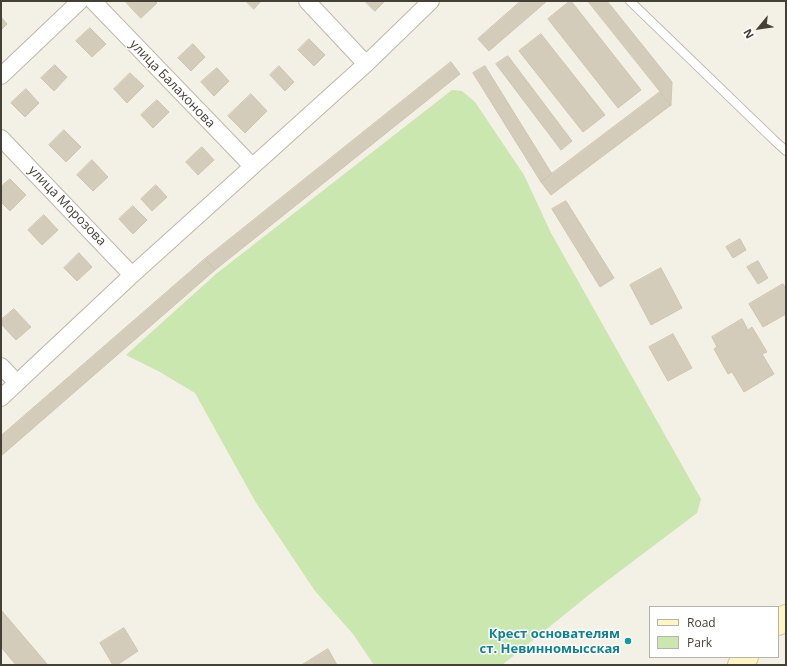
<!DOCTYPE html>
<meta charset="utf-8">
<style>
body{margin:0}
#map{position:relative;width:787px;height:666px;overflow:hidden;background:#f3f0e5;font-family:"Open Sans",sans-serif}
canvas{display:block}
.frame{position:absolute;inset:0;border:2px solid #454035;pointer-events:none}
.legend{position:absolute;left:649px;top:606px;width:130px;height:52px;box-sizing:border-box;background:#fff;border:1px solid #b5b3ae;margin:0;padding:5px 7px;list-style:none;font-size:12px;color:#454035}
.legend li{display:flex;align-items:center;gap:8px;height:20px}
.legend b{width:20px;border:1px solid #b5b3ae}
.north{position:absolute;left:739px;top:8px;width:40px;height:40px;-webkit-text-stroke:3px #fff;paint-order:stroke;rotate:241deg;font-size:11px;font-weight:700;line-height:16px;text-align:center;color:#454035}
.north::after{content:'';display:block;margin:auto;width:14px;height:18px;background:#454035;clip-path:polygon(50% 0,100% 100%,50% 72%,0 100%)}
</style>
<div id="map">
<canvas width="787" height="666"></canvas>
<div class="frame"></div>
<ul class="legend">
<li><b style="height:5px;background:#fff5c3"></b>Road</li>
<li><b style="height:11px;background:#c9e7ae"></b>Park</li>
</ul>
<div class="north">N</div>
</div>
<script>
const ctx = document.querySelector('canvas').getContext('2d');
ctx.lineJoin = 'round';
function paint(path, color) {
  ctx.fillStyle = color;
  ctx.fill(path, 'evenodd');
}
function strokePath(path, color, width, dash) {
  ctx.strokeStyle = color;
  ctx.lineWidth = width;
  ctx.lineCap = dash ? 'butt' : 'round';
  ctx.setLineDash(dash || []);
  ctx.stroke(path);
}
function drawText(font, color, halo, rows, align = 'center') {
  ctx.font = font + ' "Open Sans",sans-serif';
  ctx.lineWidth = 3;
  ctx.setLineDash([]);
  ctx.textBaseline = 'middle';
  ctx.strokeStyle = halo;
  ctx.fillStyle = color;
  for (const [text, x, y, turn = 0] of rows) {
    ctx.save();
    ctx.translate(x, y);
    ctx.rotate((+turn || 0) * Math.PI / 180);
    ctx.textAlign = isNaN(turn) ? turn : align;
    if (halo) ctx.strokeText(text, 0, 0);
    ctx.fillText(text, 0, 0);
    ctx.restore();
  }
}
paint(new Path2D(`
 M452 90 462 91 475 102 524 175 551 233 701 499 697 513 595 590 502 665H374L353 634 315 591 255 501 195 393 160 372 126 355 216 274Z`), '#c9e7ae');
const building = new Path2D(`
 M125 1H155L157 3 141 18Z
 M246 1H261L254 9Z
 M365 1H385L375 11Z
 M521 1H547L489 51 478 39Z
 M570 1H571L641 90 618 108 548 19Z
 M588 1H607L672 82 671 105Z
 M1 17 7 24 1 30Z
 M90 28 106 44 92 57 76 41Z
 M541 34 605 115 583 132 519 51Z
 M309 39 325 55 314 66 298 50Z
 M193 44 205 57 191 71 178 58Z
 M508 56 572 141 561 150 496 64Z
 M451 62 460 74 215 270 205 259Z
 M55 65 67 77 54 91 41 78Z
 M279 66 294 82 285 91 270 75Z
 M485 66 552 174 541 182 473 73Z
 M217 68 229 81 214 96 201 82Z
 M130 73 144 86 127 103 114 89Z
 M26 89 39 103 25 117 11 103Z
 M660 92 671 105 551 195 541 182Z
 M251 94 267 111 245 133 228 116Z
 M157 100 169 112 153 128 141 115Z
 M64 130 81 147 66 162 49 145Z
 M202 147 214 160 198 175 186 162Z
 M92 160 108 177 93 191 77 175Z
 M10 179 26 195 10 211 1 202V187Z
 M156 185 167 197 152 211 141 199Z
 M566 201 614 278 600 287 552 209Z
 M133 206 147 220 133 234 119 219Z
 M44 215 58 230 42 245 28 230Z
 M740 239 746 250 733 258 726 247Z
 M79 253 92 267 77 281 64 268Z
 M205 259 215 270 1 456V436Z
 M758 261 768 278 758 284 747 267Z
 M661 268 682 308 651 325 630 285Z
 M783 284 786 289V314L763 327 749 304Z
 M14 309 31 327 16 340 1 324V320Z
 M742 319 748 330 752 327 767 352 762 354 774 374 744 392 732 372 728 374 714 349 717 347 712 337Z
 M673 334 692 368 668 381 649 347Z
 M1 610 47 664 45 665H16L1 647Z
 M124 628 138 651 117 665H113L100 643Z
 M328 649 337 665H302Z`);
paint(building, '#d4ccbb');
strokePath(building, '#cfc5ae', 1);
const service = new Path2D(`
 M630 1 774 140 786 151`);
const minor = new Path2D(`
 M93 1 252 166
 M307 1 366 64
 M1 76 80 1
 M1 138 132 275
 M1 366 17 383
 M1 398 132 275 366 64 431 1`);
const secondary = new Path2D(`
 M778 624 786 616
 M739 665 747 657`);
strokePath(service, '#beb8a8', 10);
strokePath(minor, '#beb8a8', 18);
strokePath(secondary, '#d3c795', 24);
strokePath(service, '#fff', 8);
strokePath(minor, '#fff', 16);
strokePath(secondary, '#fff5c3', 22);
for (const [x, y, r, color] of [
 [628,641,4,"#0f9aa8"]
]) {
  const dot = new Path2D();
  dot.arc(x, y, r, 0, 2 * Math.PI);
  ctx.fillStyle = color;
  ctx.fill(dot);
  strokePath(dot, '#fff', 1.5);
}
drawText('13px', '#454035', '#fff', [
 ["улица Балахонова",172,84,46],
 ["улица Морозова",67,206,46]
]);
drawText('bold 13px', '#0d838f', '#fff', [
 ["Крест основателям",620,634],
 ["ст. Невинномысская",620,649]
], 'right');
</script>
